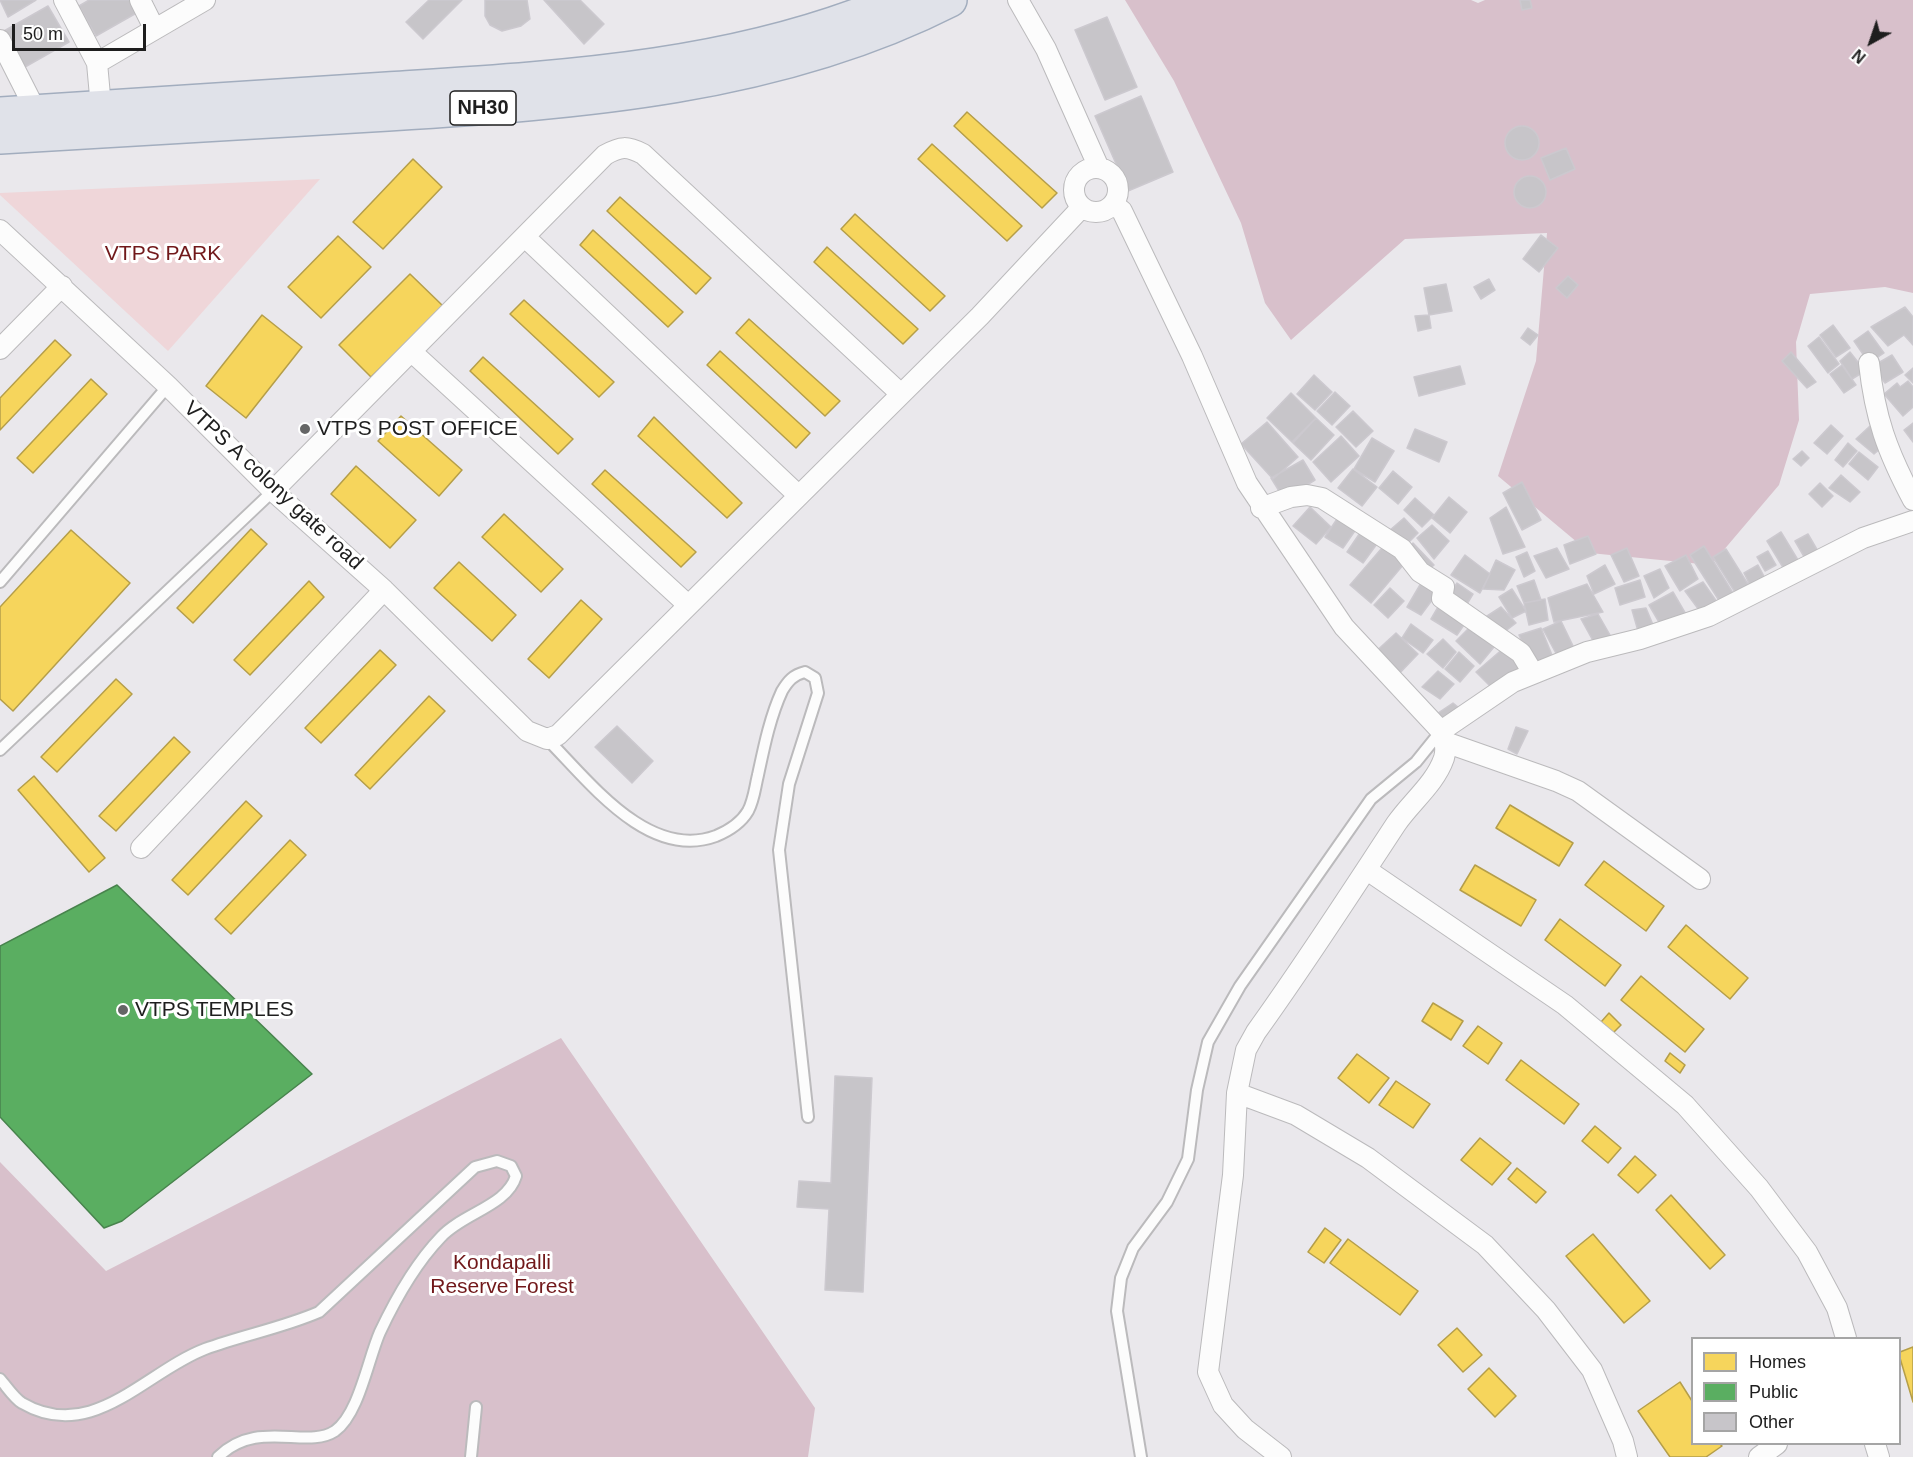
<!DOCTYPE html>
<style>
body{margin:0}
#map{position:relative;width:1913px;height:1457px;overflow:hidden;background:#eae8ec;font-family:Helvetica,sans-serif}
canvas{display:block}
.legend{position:absolute;left:1691px;top:1337px;width:210px;height:108px;box-sizing:border-box;background:#fff;border:2px solid #a5a5a5;margin:0;padding:8px 10px;list-style:none;font-size:18px;color:#1e1e1e}
.legend li{display:flex;align-items:center;gap:12px;height:30px}
.legend b{width:30px;border:2px solid #a5a5a5}
.north{position:absolute;left:1841px;top:12px;width:60px;height:60px;-webkit-text-stroke:4px #fff;paint-order:stroke;rotate:220deg;font-size:16px;font-weight:700;line-height:24px;text-align:center;color:#1e1e1e}
.north::after{content:'';display:block;margin:auto;width:21px;height:27px;background:#1e1e1e;clip-path:polygon(50% 0,100% 100%,50% 72%,0 100%)}
.scale{position:absolute;left:12px;top:24px;width:134px;height:27px;box-sizing:border-box;border:3px solid #1e1e1e;border-top:0;padding-left:8px;font-size:18px;line-height:21px;white-space:nowrap;color:#1e1e1e;-webkit-text-stroke:4px #fff;paint-order:stroke}
</style>
<div id="map">
<canvas width="1913" height="1457"></canvas>
<ul class="legend">
<li><b style="height:16px;background:#f6d55c"></b>Homes</li>
<li><b style="height:16px;background:#5aae61"></b>Public</li>
<li><b style="height:16px;background:#c7c5c9"></b>Other</li>
</ul>
<div class="north">N</div>
<div class="scale">50 m</div>
</div>
<script>
const ctx = document.querySelector('canvas').getContext('2d');
ctx.lineJoin = 'round';
function paint(path, color) {
  ctx.fillStyle = color;
  ctx.fill(path, 'evenodd');
}
function strokePath(path, color, width, dash) {
  ctx.strokeStyle = color;
  ctx.lineWidth = width;
  ctx.lineCap = dash ? 'butt' : 'round';
  ctx.setLineDash(dash || []);
  ctx.stroke(path);
}
function drawText(font, color, halo, rows, align = 'center') {
  ctx.font = font + ' Helvetica,sans-serif';
  ctx.lineWidth = 6;
  ctx.setLineDash([]);
  ctx.textBaseline = 'middle';
  ctx.strokeStyle = halo;
  ctx.fillStyle = color;
  for (const [text, x, y, turn = 0] of rows) {
    ctx.save();
    ctx.translate(x, y);
    ctx.rotate((+turn || 0) * Math.PI / 180);
    ctx.textAlign = isNaN(turn) ? turn : align;
    if (halo) ctx.strokeText(text, 0, 0);
    ctx.fillText(text, 0, 0);
    ctx.restore();
  }
}
paint(new Path2D(`
 M1125 0H1471L1478 3 1485 0H1913V293L1885 287 1810 294 1796 342 1799 420 1779 485 1711 565 1590 553 1498 476 1536 361 1547 233 1405 239 1291 340 1265 303 1241 223 1174 81Z
 M561 1038 815 1408 808 1457H0V1162L106 1271Z`), '#d8c0cb');
paint(new Path2D(`
 M320 179 168 351 0 195V193Z`), '#efd6d9');
const homes = new Path2D(`
 M967 112 1057 193 1042 208 954 126Z
 M932 144 1022 226 1007 241 918 159Z
 M413 159 442 187 383 249 353 222Z
 M620 197 711 278 696 294 607 211Z
 M855 214 945 296 930 311 841 229Z
 M593 230 683 312 668 327 580 245Z
 M338 236 371 267 321 318 288 287Z
 M827 247 918 329 903 344 814 262Z
 M410 274 443 306 371 377 339 345Z
 M524 300 614 382 599 397 510 314Z
 M262 315 302 347 246 418 206 386Z
 M749 319 840 401 825 416 736 333Z
 M55 340 71 355 0 430V398Z
 M720 351 810 433 796 448 707 365Z
 M483 357 573 439 558 454 470 371Z
 M91 379 107 394 33 473 17 458Z
 M401 416 462 470 439 496 378 441Z
 M654 417 742 503 727 518 638 436Z
 M356 466 416 520 390 548 331 494Z
 M605 470 696 552 681 567 592 484Z
 M504 514 563 569 541 592 482 537Z
 M251 529 267 544 193 623 177 608Z
 M71 530 130 583 13 711 0 699V607Z
 M459 562 516 615 492 641 434 588Z
 M309 581 324 597 250 675 234 660Z
 M581 600 602 619 549 678 528 659Z
 M380 650 396 665 321 743 305 728Z
 M116 679 132 694 57 772 41 757Z
 M429 696 445 711 370 789 355 775Z
 M174 737 190 752 116 831 99 816Z
 M34 776 105 858 89 872 18 790Z
 M246 801 262 816 188 895 172 880Z
 M1510 805 1573 843 1559 866 1496 828Z
 M290 840 306 855 231 934 215 919Z
 M1604 861 1664 906 1646 931 1585 885Z
 M1475 865 1536 900 1521 926 1460 890Z
 M1560 919 1621 965 1605 986 1545 940Z
 M1686 925 1748 978 1730 999 1668 947Z
 M1641 976 1704 1029 1685 1052 1621 1000Z
 M1433 1003 1463 1021 1451 1040 1422 1021Z
 M1609 1013 1621 1025 1612 1034 1601 1022Z
 M1478 1026 1502 1043 1488 1064 1463 1046Z
 M1670 1053 1685 1065 1680 1073 1665 1061Z
 M1357 1054 1389 1078 1369 1103 1338 1078Z
 M1521 1060 1579 1104 1564 1124 1506 1080Z
 M1396 1081 1430 1104 1413 1128 1379 1105Z
 M1595 1126 1621 1148 1608 1163 1582 1141Z
 M1480 1138 1511 1163 1492 1185 1461 1160Z
 M1635 1156 1656 1175 1638 1193 1618 1175Z
 M1517 1168 1546 1192 1536 1203 1508 1179Z
 M1671 1195 1725 1255 1710 1269 1656 1210Z
 M1325 1228 1341 1240 1324 1263 1308 1252Z
 M1593 1234 1650 1301 1624 1323 1566 1256Z
 M1348 1239 1418 1291 1400 1315 1330 1263Z
 M1457 1328 1482 1355 1463 1372 1438 1345Z
 M1913 1347V1402L1900 1358V1352Z
 M1489 1368 1516 1396 1495 1417 1468 1389Z
 M1680 1382 1692 1401V1444H1720L1722 1446 1706 1457H1670L1638 1411Z`);
paint(homes, '#f6d55c');
strokePath(homes, '#b59e49', 1.5);
const public = new Path2D(`
 M117 885 312 1074 122 1221 104 1228 0 1117V946Z`);
paint(public, '#5aae61');
strokePath(public, '#48834d', 1.5);
const building = new Path2D(`
 M0 0H36L8 17Z
 M89 0H134L140 11 96 36 79 6Z
 M429 0H462L423 39 406 22Z
 M485 0H527L530 19 521 26 502 31 490 25 485 16Z
 M544 0H580L604 24 584 44Z
 M1520 0H1530L1532 8 1522 10Z
 M48 6 69 42 25 67 4 31Z
 M1107 17 1137 87 1105 100 1075 30Z
 M1141 96 1173 172 1128 191 1095 116Z
 M1505 143a17 17 0 1 1 34 0a17 17 0 1 1-34 0Z
 M1566 148 1575 169 1550 180 1541 158Z
 M1514 192a16 16 0 1 1 32 0a16 16 0 1 1-32 0Z
 M1541 235 1558 248 1539 272 1523 259Z
 M1568 276 1578 285 1567 298 1556 288Z
 M1489 279 1495 290 1481 299 1474 287Z
 M1446 284 1452 311 1429 315 1424 288Z
 M1905 307 1913 317V345L1904 335 1888 346 1871 327Z
 M1429 315 1431 328 1418 331 1415 316Z
 M1833 325 1850 348 1836 357 1820 335Z
 M1528 328 1538 335 1530 345 1521 338Z
 M1868 331 1884 353 1869 363 1854 341Z
 M1819 337 1839 364 1828 373 1808 346Z
 M1791 352 1816 382 1807 388 1782 361Z
 M1850 352 1865 371 1852 379 1840 361Z
 M1892 355 1903 372 1885 383 1873 366Z
 M1842 365 1856 385 1844 393 1830 374Z
 M1460 366 1465 384 1419 396 1414 377Z
 M1913 368V383L1905 375Z
 M1314 375 1332 392 1315 410 1297 394Z
 M1908 381 1913 387V407L1903 416 1884 394 1897 383 1900 387Z
 M1335 392 1350 406 1332 425 1317 411Z
 M1291 393 1316 418 1292 442 1267 418Z
 M1353 411 1373 431 1356 447 1336 427Z
 M1316 418 1334 435 1311 460 1293 443Z
 M1267 422 1298 457 1273 479 1241 444Z
 M1913 423V442L1904 430Z
 M1831 425 1843 436 1827 454 1814 443Z
 M1870 426 1886 444 1874 454 1856 439Z
 M1415 429 1447 442 1439 462 1407 448Z
 M1341 436 1359 456 1331 482 1313 462Z
 M1372 438 1394 451 1375 482 1354 469Z
 M1848 443 1857 451 1843 467 1835 460Z
 M1802 451 1809 458 1801 466 1793 459Z
 M1859 452 1878 467 1868 480 1849 464Z
 M1303 460 1315 480 1284 499 1271 478Z
 M1353 469 1377 487 1362 506 1338 488Z
 M1393 471 1412 487 1398 504 1379 488Z
 M1841 475 1860 492 1850 502 1829 488Z
 M1522 482 1541 520 1522 530 1503 493Z
 M1820 483 1833 496 1822 507 1809 494Z
 M1449 497 1467 512 1450 533 1432 518Z
 M1415 498 1434 515 1422 527 1404 510Z
 M1310 507 1331 527 1316 544 1293 526Z
 M1506 507 1525 547 1503 554 1490 518Z
 M1341 513 1359 525 1343 548 1325 537Z
 M1404 518 1418 533 1402 549 1382 537Z
 M1432 525 1449 541 1434 559 1417 538Z
 M1364 527 1382 537 1363 563 1347 552Z
 M1781 532 1801 565 1787 574 1767 541Z
 M1808 534 1819 553 1806 560 1795 541Z
 M1588 536 1596 554 1570 564 1564 545Z
 M1388 541 1409 558 1371 603 1350 585Z
 M1413 543 1434 565 1424 574 1404 552Z
 M1704 546 1733 593 1720 602 1690 555Z
 M1557 548 1569 569 1546 578 1534 556Z
 M1627 548 1639 576 1624 582 1611 555Z
 M1726 549 1751 589 1738 597 1713 557Z
 M1768 551 1776 565 1765 571 1757 557Z
 M1527 552 1535 571 1524 577 1516 557Z
 M1465 555 1490 574 1480 593 1451 575Z
 M1686 555 1698 579 1680 591 1665 566Z
 M1496 560 1515 570 1504 590 1483 589Z
 M1605 565 1615 584 1594 594 1587 576Z
 M1758 565 1767 582 1752 589 1744 573Z
 M1660 569 1669 588 1654 598 1644 576Z
 M1424 578 1438 592 1421 615 1407 607Z
 M1534 580 1541 600 1524 603 1517 586Z
 M1640 580 1645 597 1620 605 1615 588Z
 M1703 582 1717 602 1699 610 1685 591Z
 M1457 583 1473 594 1464 609 1446 599Z
 M1587 584 1603 612 1554 622 1548 598Z
 M1390 588 1404 601 1388 618 1374 605Z
 M1512 589 1526 611 1512 618 1499 597Z
 M1673 592 1687 616 1663 629 1649 605Z
 M1545 599 1548 620 1529 625 1524 603Z
 M1441 602 1468 619 1457 635 1431 619Z
 M1501 607 1516 623 1499 636 1484 618Z
 M1646 608 1656 632 1640 638 1632 610Z
 M1598 614 1614 642 1597 648 1581 619Z
 M1561 621 1576 652 1559 659 1543 629Z
 M1411 624 1433 640 1423 653 1402 638Z
 M1471 626 1494 647 1480 664 1456 641Z
 M1541 628 1554 660 1533 668 1519 635Z
 M1396 633 1418 654 1395 678 1372 655Z
 M1443 639 1456 652 1443 668 1427 654Z
 M1505 647 1529 670 1496 692 1476 672Z
 M1459 652 1474 666 1460 682 1445 669Z
 M1438 671 1454 684 1440 699 1422 687Z
 M1453 703 1464 712 1447 723 1438 713Z
 M617 726 653 761 632 783 595 747Z
 M1516 727 1528 731 1517 754 1508 749Z
 M835 1076 872 1078 863 1292 825 1290 829 1209 797 1207 799 1181 831 1183Z`);
paint(building, '#c7c5c9');
strokePath(building, '#ccc9cf', 1.5);
const lane = new Path2D(`
 M0 582 168 386
 M547 739C589 781 648 861 716 836 728 831 741 823 748 811 754 800 755 787 758 775 764 747 770 717 782 691 788 681 793 675 805 672L815 678 818 693 789 784 779 850 808 1117
 M0 750 273 491
 M0 1379C7 1387 14 1398 22 1403 92 1444 145 1372 205 1349 243 1335 282 1328 319 1312L475 1167 497 1161 511 1166 516 1176C507 1206 463 1213 441 1237 415 1264 396 1298 380 1332 368 1359 359 1414 335 1431 306 1450 258 1418 218 1457
 M471 1457 476 1407
 M1141 1457 1117 1311 1121 1278 1133 1248 1167 1202 1188 1159 1197 1090 1208 1042 1240 986 1371 799 1416 762 1441 731`);
const street = new Path2D(`
 M64 0 97 63 101 107
 M140 0 154 28
 M1018 0 1046 49 1099 168
 M0 40 36 111
 M97 63 205 0
 M1074 190a22 22 0 1 1 44 0a22 22 0 1 1-44 0Z
 M1113 204 1122 211 1192 356 1247 483 1344 627 1441 731C1444 740 1447 748 1444 758 1435 784 1411 802 1396 824 1350 894 1305 964 1256 1032L1246 1050 1237 1093 1296 1115 1368 1158 1485 1245 1546 1310 1592 1370 1623 1441 1627 1457
 M0 230 168 386 273 491 384 590 527 731 547 739 558 735 980 316 1082 207
 M526 238 798 495
 M0 349 62 286
 M413 353 687 604
 M1869 363C1875 418 1887 451 1913 500
 M273 491 605 155C621 146 627 146 643 154L901 394
 M1261 508 1291 497 1307 495 1322 498 1402 549 1420 572 1444 587 1442 598 1521 653 1533 673
 M1441 731 1513 682 1587 652 1640 639 1709 616 1863 538 1913 521
 M1445 742 1556 781 1578 791 1700 879
 M141 848 384 590
 M1367 870 1565 1005 1685 1105 1759 1188 1807 1252 1837 1308 1846 1338
 M1237 1093 1233 1175 1208 1372 1223 1405 1245 1429 1281 1457
 M1875 1444 1879 1457
 M1759 1457 1777 1444`);
const highway = new Path2D(`
 M0 114C129 106 258 97 387 89 558 78 736 69 896 0
 M0 137C129 129 259 122 388 114 579 102 777 88 950 0`);
strokePath(lane, '#bbbabc', 14);
strokePath(street, '#bbbabc', 22);
strokePath(highway, '#a2adbe', 36);
strokePath(lane, '#fcfcfc', 10);
strokePath(street, '#fcfcfc', 20);
strokePath(highway, '#e0e2e9', 33);
for (const [x, y, r, color] of [
 [305,429,6,"#656566"],
 [123,1010,6,"#656566"]
]) {
  const dot = new Path2D();
  dot.arc(x, y, r, 0, 2 * Math.PI);
  ctx.fillStyle = color;
  ctx.fill(dot);
  strokePath(dot, '#fff', 2);
}
for (const [x, y, w] of [
 [483,108,66]
]) {
  const box = new Path2D();
  box.roundRect(x - w / 2, y - 17, w, 34, 4.5);
  ctx.fillStyle = '#fff';
  ctx.fill(box);
  strokePath(box, '#1e1e1e', 1.5);
}
drawText('bold 20px', '#1e1e1e', null, [
 ["NH30",483,108]
]);
drawText('21px', '#71181a', '#fff', [
 ["VTPS PARK",163,254],
 ["Kondapalli",502,1263],
 ["Reserve Forest",502,1287]
]);
drawText('21px', '#1e1e1e', '#fff', [
 ["VTPS POST OFFICE",317,429],
 ["VTPS TEMPLES",135,1010]
], 'left');
drawText('21px', '#1e1e1e', '#fff', [
 ["VTPS A colony gate road",273,486,43]
]);
</script>
